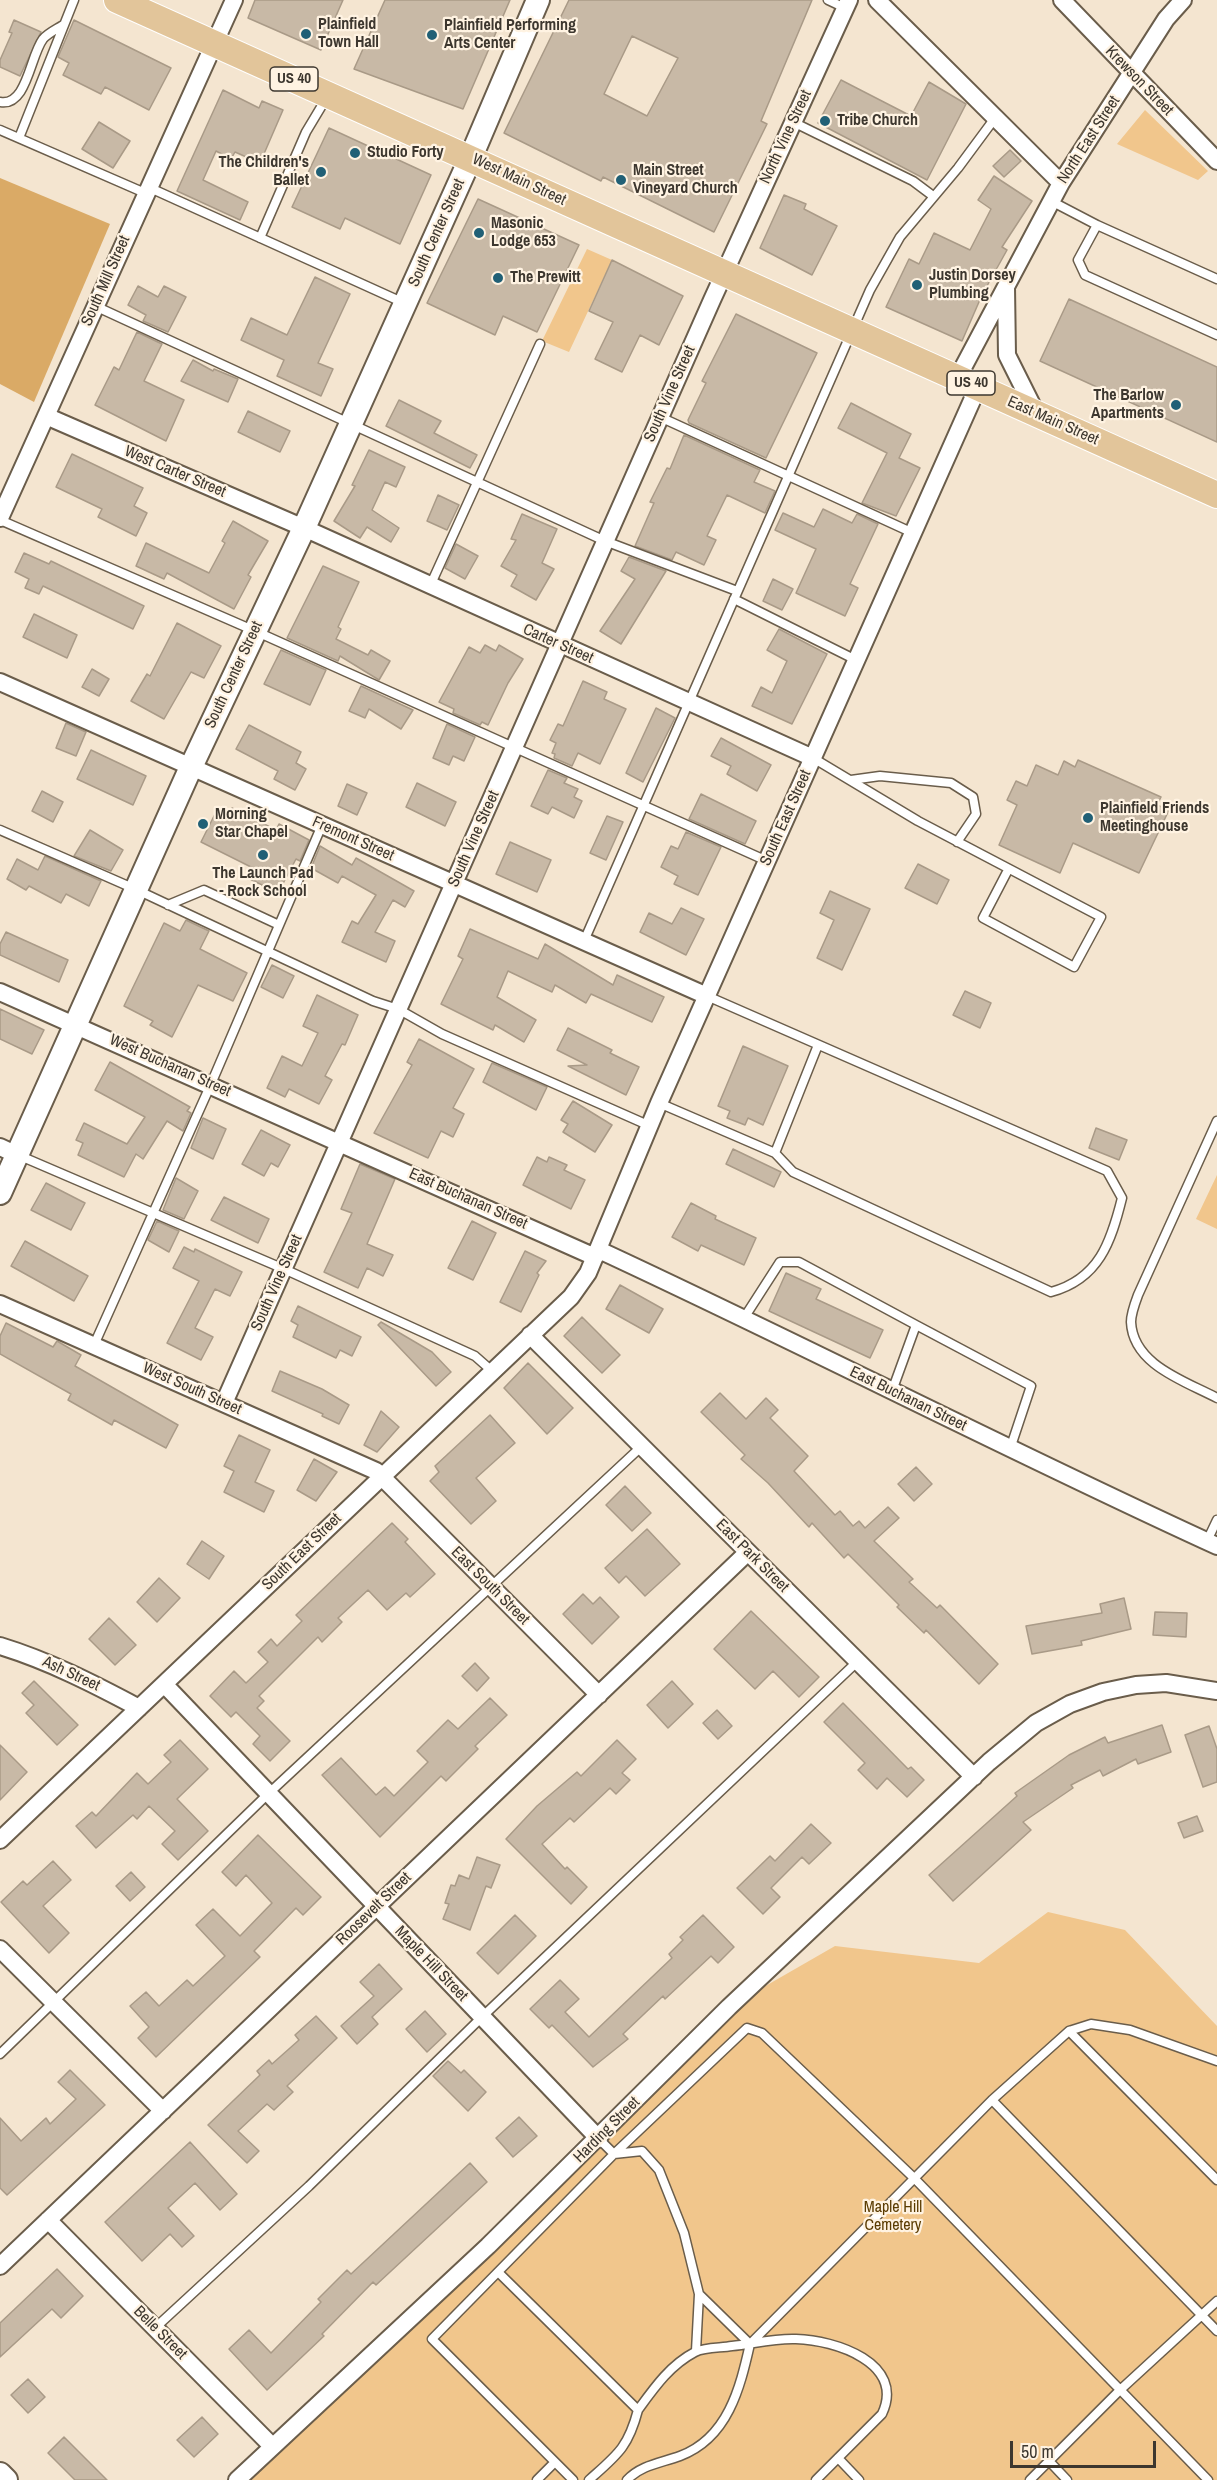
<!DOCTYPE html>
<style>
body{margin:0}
#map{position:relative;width:1217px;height:2480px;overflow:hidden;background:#f4e5d0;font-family:"Archivo Narrow",sans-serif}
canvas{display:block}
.scale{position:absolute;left:1010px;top:2441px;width:146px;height:27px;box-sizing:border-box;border:3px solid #3d372f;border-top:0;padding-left:8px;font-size:18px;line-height:21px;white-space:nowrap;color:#3d372f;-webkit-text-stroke:4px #fff3e2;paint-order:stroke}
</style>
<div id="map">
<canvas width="1217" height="2480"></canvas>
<div class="scale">50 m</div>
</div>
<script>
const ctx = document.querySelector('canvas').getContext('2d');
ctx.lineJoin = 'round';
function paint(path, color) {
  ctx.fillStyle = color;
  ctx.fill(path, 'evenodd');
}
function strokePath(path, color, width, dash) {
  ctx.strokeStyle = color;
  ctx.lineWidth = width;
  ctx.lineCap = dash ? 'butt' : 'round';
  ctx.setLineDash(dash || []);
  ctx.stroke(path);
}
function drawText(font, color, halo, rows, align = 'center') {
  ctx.font = font + ' "Archivo Narrow",sans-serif';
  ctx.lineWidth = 4.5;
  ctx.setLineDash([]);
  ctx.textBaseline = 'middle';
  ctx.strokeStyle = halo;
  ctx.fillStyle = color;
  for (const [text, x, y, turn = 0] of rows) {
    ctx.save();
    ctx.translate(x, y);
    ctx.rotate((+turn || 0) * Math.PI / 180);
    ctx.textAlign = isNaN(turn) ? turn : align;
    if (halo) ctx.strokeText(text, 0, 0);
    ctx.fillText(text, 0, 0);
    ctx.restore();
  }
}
paint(new Path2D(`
 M1145 110 1208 171 1198 180 1117 144Z
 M587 249 612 260 569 352 542 341Z
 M1217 1175V1229L1196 1219Z
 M1048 1912 1125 1930 1217 2026V2480H235L729 2007 835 1946 979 1963Z`), '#f1c68c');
paint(new Path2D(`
 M0 178 110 224 34 402 0 384Z`), '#daaa66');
const building = new Path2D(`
 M255 0H343L321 50 248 18Z
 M385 0H510L463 109 354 69Z
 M569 0H812L761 121 767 124 714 232 603 177 601 181 504 133ZM632 36 678 58 647 116 604 94Z
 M14 20 41 32 20 76 0 67V60L12 33 9 32Z
 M74 20 171 68 149 110 105 87 101 94 63 75 69 63 58 57Z
 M841 80 911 116 929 82 966 104 927 180 818 123Z
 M223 90 259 108 262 101 283 110 260 163 235 152 231 159 216 151 203 180 248 202 240 220 177 191Z
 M99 122 130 141 113 168 82 149Z
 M329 128 431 175 400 244 345 218 340 229 292 207Z
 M1010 150 1021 161 1004 177 993 166Z
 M994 176 1032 201 1002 247 1007 250 982 295 962 341 886 307 909 259 919 264 934 233 970 250 991 209 978 200Z
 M784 195 806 204 804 209 837 226 812 275 760 248Z
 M478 199 579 245 537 332 503 316 495 335 427 303Z
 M612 260 683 296 659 345 640 335 622 372 595 359 613 322 589 311Z
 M315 277 350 294 318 363 333 369 321 396 277 376 284 360 241 340 251 318 287 335Z
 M138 286 158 297 164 286 186 297 168 332 143 321 146 315 128 305Z
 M1069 299 1217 367V442L1040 361Z
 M736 314 817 353 766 458 689 423 688 420 706 383 702 381Z
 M137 332 162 344 144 381 184 400 166 441 95 405 114 367 119 370Z
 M193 360 213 371 214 369 238 379 228 402 181 381Z
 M399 400 441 421 434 433 477 455 470 468 386 426Z
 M851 403 911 434 899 458 920 468 896 516 862 503 887 453 838 428Z
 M248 411 290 431 280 452 238 432Z
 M684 435 760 470 754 482 775 491 765 513 727 495 707 536 716 540 704 565 676 552 672 560 635 546 654 503 650 502 667 468 670 469Z
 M369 450 405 467 396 487 385 482 372 510 399 528 391 542 367 527 360 538 334 521 355 486 352 485Z
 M72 454 143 488 134 506 147 513 136 536 98 517 102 509 56 487Z
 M438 495 459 505 447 530 427 521Z
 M823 509 852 523 857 514 878 524 850 584 858 588 845 616 796 593 816 549 775 530 783 513 814 527Z
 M522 514 557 529 542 563 554 569 536 600 511 586 517 575 501 566 516 540 511 539Z
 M233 521 268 541 248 575 251 577 234 609 167 573 164 579 136 566 146 543 209 573 225 543 222 541Z
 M456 544 478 556 465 579 445 568Z
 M24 553 49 564 51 561 144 606 133 629 43 586 39 594 25 588 29 579 15 572Z
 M629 557 666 571 621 644 600 631 635 579 621 571Z
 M323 566 359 582 338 627 341 629 336 639 368 655 371 650 390 661 379 680 340 656 338 661 287 638Z
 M773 579 793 589 782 610 763 601Z
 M34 614 77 635 67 658 23 637Z
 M177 623 221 646 204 678 191 672 164 719 131 701 147 674 150 676Z
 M779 629 827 654 792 724 752 706 761 687 772 693 787 661 767 650Z
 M485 645 496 651 499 645 523 659 508 683 488 725 482 722 480 725 453 713 454 709 439 702 469 647 480 653Z
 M281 650 326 670 310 705 264 684Z
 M92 669 109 679 99 696 82 687Z
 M583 681 607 692 604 699 626 709 600 764 578 753 572 766 554 758 555 754 552 753 556 743 550 740 558 724 563 726Z
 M361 686 413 710 401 729 369 709 365 718 349 711Z
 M656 708 675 718 643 782 626 773Z
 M66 723 86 732 76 756 56 748Z
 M447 724 475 737 464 761 453 756 449 765 433 758Z
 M249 725 301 752 296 763 306 769 295 790 274 779 278 771 236 749Z
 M721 738 771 765 757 791 727 774 731 766 711 756Z
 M91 750 146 776 133 805 77 779Z
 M1078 760 1161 797 1157 805 1169 810 1139 873 1073 843 1060 873 999 845 1017 805 1007 800 1016 781 1027 786 1036 765 1058 775 1064 761 1075 767Z
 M548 770 567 778 564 783 578 789 574 797 582 801 574 818 552 807 548 814 531 806Z
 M417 783 456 802 445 826 406 807Z
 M347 784 367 793 357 815 338 806Z
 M42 791 63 802 53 822 32 811Z
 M701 794 756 821 745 844 689 819Z
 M232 808 276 830 279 824 309 840 300 861 296 859 278 893 250 879 255 869 201 842 215 814 226 820Z
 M607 816 623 822 606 860 590 853Z
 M90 830 123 850 111 871 74 856Z
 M686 832 721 847 698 895 674 884 678 876 661 867 671 846 678 849Z
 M510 842 551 860 537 892 496 874Z
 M320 846 352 865 356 858 414 891 405 907 393 900 375 932 395 941 386 962 342 942 352 921 358 924 376 895 342 876 338 883 311 868Z
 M45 856 101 881 89 906 66 894 61 903 29 886 26 890 7 879 17 859 38 870Z
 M918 864 949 880 937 904 905 888Z
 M830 891 870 909 842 970 817 958 834 920 820 913Z
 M681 908 704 919 686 955 640 932 649 913 672 924Z
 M186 920 209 931 200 949 247 973 233 1001 198 985 172 1037 150 1025 153 1021 124 1006 164 923 180 931Z
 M470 929 538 959 545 944 613 985 617 975 664 997 652 1022 591 994 586 1003 555 985 552 992 508 971 497 997 536 1020 524 1042 495 1025 493 1030 441 1004 463 959 458 956Z
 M6 932 68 960 59 982 0 955V944Z
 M272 965 294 976 283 998 261 987Z
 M965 991 991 1003 980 1028 953 1015Z
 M317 995 358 1015 345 1045 342 1044 325 1076 332 1080 319 1104 289 1089 285 1097 267 1088 282 1056 302 1066 318 1033 303 1026Z
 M0 1009 44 1030 32 1054 0 1039Z
 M568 1028 612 1050 610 1053 639 1067 626 1095 568 1066 587 1065 557 1050Z
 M419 1039 474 1069 453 1108 464 1114 453 1137 441 1131 428 1158 374 1133 412 1065 407 1062Z
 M743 1046 788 1066 763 1125 748 1118 745 1125 727 1118 730 1111 718 1106Z
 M110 1062 190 1107 187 1111 191 1113 183 1131 167 1121 143 1159 136 1154 124 1177 78 1155 83 1143 76 1140 84 1123 127 1144 145 1117 95 1090Z
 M492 1063 547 1087 536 1110 483 1082Z
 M573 1101 612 1125 595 1152 563 1132 568 1124 561 1120Z
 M203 1118 226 1129 213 1159 191 1148Z
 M1096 1128 1127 1140 1119 1160 1089 1148Z
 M261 1130 290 1145 278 1167 271 1163 264 1176 242 1164Z
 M733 1149 781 1172 774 1187 726 1164Z
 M537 1157 547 1162 549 1157 567 1165 564 1170 585 1180 571 1209 523 1185Z
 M360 1164 395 1179 367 1244 393 1255 383 1276 367 1268 358 1288 324 1272 352 1213 341 1209Z
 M176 1178 198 1191 184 1219 163 1210Z
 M46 1183 85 1203 71 1230 31 1210Z
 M224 1197 269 1219 258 1243 211 1220Z
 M691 1203 716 1216 715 1219 756 1238 744 1265 701 1245 698 1251 672 1237Z
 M157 1221 179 1231 169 1252 148 1240Z
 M472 1221 496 1233 473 1280 448 1268Z
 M25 1241 88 1276 74 1301 11 1266Z
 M184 1247 194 1252 195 1249 242 1272 230 1296 215 1289 195 1328 213 1337 201 1360 167 1343 199 1281 173 1268Z
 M525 1251 546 1261 537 1273 539 1275 521 1312 500 1302Z
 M786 1273 821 1289 816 1299 883 1330 870 1358 769 1311Z
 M620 1285 663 1309 649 1333 606 1309Z
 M298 1306 361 1337 352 1356 340 1350 336 1358 293 1337 298 1325 291 1321Z
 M582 1317 620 1355 602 1373 564 1336Z
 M381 1322 432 1352 451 1372 436 1386 378 1325Z
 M6 1323 53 1347 57 1341 81 1355 75 1366 178 1425 166 1448 114 1420 112 1425 68 1400 71 1394 0 1354V1336Z
 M528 1363 573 1408 547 1434 504 1388Z
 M280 1371 322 1389 349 1405 339 1424 322 1416 323 1414 272 1391Z
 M720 1393 746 1419 766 1398 778 1410 770 1418 808 1456 794 1471 835 1515 840 1511 853 1526 859 1521 865 1528 888 1507 899 1518 874 1541 913 1579 909 1582 937 1608 940 1605 998 1664 979 1684 926 1630 924 1633 897 1607 899 1605 848 1554 844 1558 812 1523 809 1527 768 1483 741 1459 745 1455 701 1412Z
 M381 1411 399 1427 377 1452 364 1445Z
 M490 1415 515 1443 476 1478 496 1501 471 1524 430 1481 439 1472 435 1466Z
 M239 1435 270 1450 255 1482 274 1491 264 1512 224 1492 234 1471 224 1466Z
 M314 1459 337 1472 316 1501 297 1490Z
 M916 1467 932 1484 914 1501 898 1484Z
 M625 1486 651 1513 632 1531 606 1505Z
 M392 1523 408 1539 405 1542 435 1574 410 1597 406 1593 387 1610 368 1590 338 1618 342 1622 322 1642 318 1637 259 1696 264 1701 257 1708 290 1741 270 1761 253 1744 260 1736 236 1712 231 1717 210 1696 234 1671 246 1683 268 1662 258 1652 271 1639 277 1646 302 1621 296 1615Z
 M647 1529 680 1564 645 1596 626 1576 619 1583 605 1568Z
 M202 1541 224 1556 209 1579 187 1564Z
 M159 1578 180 1598 157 1622 137 1602Z
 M583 1594 593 1604 600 1597 619 1617 592 1644 563 1614Z
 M1124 1598 1131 1629 1081 1641 1082 1645 1032 1654 1026 1626 1102 1613 1100 1604Z
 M751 1611 819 1677 799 1697 773 1671 755 1689 714 1649Z
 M1155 1612 1187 1613 1186 1637 1153 1635Z
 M109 1618 136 1645 115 1665 89 1639Z
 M475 1663 489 1678 477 1691 462 1676Z
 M34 1681 78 1725 57 1745 26 1713 34 1705 22 1693Z
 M672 1681 693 1704 668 1728 647 1705Z
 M490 1698 507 1715 475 1746 478 1749 446 1781 441 1776 380 1837 322 1775 341 1758 376 1795 385 1787 394 1796 428 1762 417 1751 448 1720 458 1729Z
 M843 1703 908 1769 911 1767 924 1780 907 1797 887 1778 877 1789 858 1770 865 1763 824 1722Z
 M717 1710 732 1726 718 1739 703 1723Z
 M1162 1725 1171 1752 1138 1764 1136 1759 1103 1776 1100 1770 1071 1785 1073 1788 1023 1822 1031 1830 953 1901 929 1875 1017 1796 1015 1793 1069 1755 1105 1737 1108 1743Z
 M1209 1726 1217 1749V1782L1203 1787 1185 1735Z
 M180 1740 208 1769 177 1799 208 1831 178 1860 162 1844 175 1831 149 1806 137 1819 133 1815 96 1848 76 1826 92 1812 96 1816 137 1773 148 1784 171 1762 164 1755Z
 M617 1740 636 1759 622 1773 630 1780 616 1794 610 1788 574 1822 570 1818 542 1844 565 1869 567 1867 587 1887 571 1904 506 1839 537 1806 577 1772 581 1776Z
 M0 1745 27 1772 0 1800Z
 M1197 1816 1203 1831 1184 1838 1178 1823Z
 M811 1824 831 1843 809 1864 802 1857 771 1888 780 1897 763 1914 737 1888 770 1856 775 1861Z
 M258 1835 321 1897 303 1915 296 1908 254 1951 260 1957 156 2057 138 2038 149 2027 130 2006 146 1992 159 2006 187 1980 193 1986 225 1956 196 1925 213 1909 240 1936 272 1903 246 1875 236 1886 222 1872Z
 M477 1857 500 1865 491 1888 486 1886 470 1930 443 1919 449 1904 445 1903 451 1885 455 1886 459 1875 469 1879Z
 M53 1861 71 1880 43 1906 69 1933 49 1953 1 1902 23 1881 27 1885Z
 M131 1872 145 1887 130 1901 116 1886Z
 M515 1915 536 1936 498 1974 477 1953Z
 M703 1915 734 1947 718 1963 711 1956 665 1999 663 1996 623 2034 628 2039 593 2067 552 2025 549 2028 530 2009 560 1980 579 1999 565 2012 589 2037 672 1958 669 1954 683 1940 680 1937Z
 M379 1964 402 1989 372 2017 378 2024 357 2044 341 2026 374 1996 360 1982Z
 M425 2011 446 2034 427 2052 406 2029Z
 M316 2016 337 2038 287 2086 293 2092 274 2110 267 2104 238 2131 259 2151 247 2163 208 2125 260 2075 257 2071 269 2060 272 2064 299 2040 295 2035Z
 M448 2061 461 2073 464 2070 486 2092 468 2111 433 2076Z
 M70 2070 105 2105 7 2195 0 2188V2118L21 2141 46 2118 50 2124 76 2099 58 2082Z
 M519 2117 537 2136 513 2157 496 2138Z
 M190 2142 237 2194 220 2210 195 2183 168 2208 194 2236 182 2247 170 2234 142 2261 105 2222Z
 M470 2163 487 2182 376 2285 373 2282 322 2334 324 2336 267 2390 229 2349 249 2330 271 2353 321 2302 318 2299 347 2270 351 2274Z
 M57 2269 83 2296 61 2318 52 2309 0 2357V2323Z
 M28 2379 45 2397 28 2413 11 2395Z
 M202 2417 218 2434 194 2457 177 2440Z
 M64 2437 107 2480H75L48 2453Z`);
paint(building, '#c8b9a6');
strokePath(building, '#a99a87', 1.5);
const lane = new Path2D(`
 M828 0 845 8
 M0 102C27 107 30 56 43 39 48 33 57 29 63 25
 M793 122 913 181 933 196
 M0 130 145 193
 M19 138 74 0
 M148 187 404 303
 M1051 201 1097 225 1078 260 1085 275 1217 335
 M1097 225 1217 279
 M260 238 306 132 327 97
 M95 306 605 541 737 591
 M660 417 913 533
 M0 520 255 631 767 861
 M430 586 540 344
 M734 599 856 660
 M813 758 918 821 1101 917 1074 967 983 918 1008 870
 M851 780 880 776 951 783 973 797 976 814 957 842
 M0 830 135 889 373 1001 398 1009 442 1034 650 1126
 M168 905 204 890 279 925
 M584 941 870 290 900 237 958 168 995 118
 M659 1103 775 1153 793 1172 1051 1292C1099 1279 1111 1242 1122 1198L1107 1171 707 996
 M1217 1121 1138 1295C1135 1303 1131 1314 1131 1322 1133 1365 1185 1381 1217 1398
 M775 1153 818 1045
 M18 1155 284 1269 475 1356 492 1371
 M744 1318 780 1262H799L916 1325 892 1391
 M916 1325 1031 1386 1010 1449
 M94 1345 211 1084 322 825
 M1207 1541 1217 1520
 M1069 2031 1217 2180
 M0 2054 268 1794 642 1446
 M992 2100 1217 2331
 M599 2139 614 2154 642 2151 659 2170 684 2233 699 2294 750 2344 992 2100 1069 2031 1091 2024 1130 2030 1217 2061
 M498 2272 638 2410C654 2388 670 2365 695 2352 705 2347 721 2348 732 2346 752 2344 775 2338 796 2339 835 2340 906 2363 882 2414L816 2480
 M155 2328 309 2186 482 2017 858 1661
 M696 2351 699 2294
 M838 2458 859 2480
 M1049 2461 1067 2480
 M537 2480 555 2462
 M573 2480 432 2339 614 2154 747 2028 762 2033 914 2178 1208 2480
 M589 2480C617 2455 628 2448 638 2410
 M627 2480C641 2465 661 2463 680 2456 728 2438 740 2388 750 2344
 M1030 2480 1119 2391 1217 2301`);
const street = new Path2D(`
 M877 0 1061 183
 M1062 0 1217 161
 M1006 287 1007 355 1036 413
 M958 377 1061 183 1166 19 1183 0
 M46 416 304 528 813 758
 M0 518 234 0
 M0 682 707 996
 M0 992 595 1257
 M0 1147 17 1155
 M599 1250C806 1346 1009 1451 1217 1546
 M0 1304 376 1471 599 1695
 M530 1335 974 1777
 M224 1403 712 300 849 0
 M0 1646C49 1661 94 1684 139 1708
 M164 1684 599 2139
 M0 1840 571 1297 588 1273 659 1103 978 387
 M0 1949 163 2111
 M48 2220 272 2446
 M0 2266 748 1552
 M237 2480 488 2246 729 2007 989 1762 1036 1723 1070 1704 1103 1692 1136 1685 1166 1683 1217 1691`);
const secondary = new Path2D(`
 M0 1193 191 767 304 528 471 157 538 0
 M0 2474 6 2480`);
const primary = new Path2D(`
 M117 0 1217 495`);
strokePath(lane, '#6a5d4b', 11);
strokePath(street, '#6a5d4b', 20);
strokePath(secondary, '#6a5d4b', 26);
strokePath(primary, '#fff', 28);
strokePath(lane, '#fff', 8);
strokePath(street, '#fff', 16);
strokePath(secondary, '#fff', 22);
strokePath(primary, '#e2c59a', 26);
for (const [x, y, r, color] of [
 [306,34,6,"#216076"],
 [432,35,6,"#216076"],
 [825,121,6,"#216076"],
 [355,153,6,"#216076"],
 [321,172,6,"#216076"],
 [621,180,6,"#216076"],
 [479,233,6,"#216076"],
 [498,278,6,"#216076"],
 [917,285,6,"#216076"],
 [1176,405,6,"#216076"],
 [1088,818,6,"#216076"],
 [203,824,6,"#216076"],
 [263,855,6,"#216076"]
]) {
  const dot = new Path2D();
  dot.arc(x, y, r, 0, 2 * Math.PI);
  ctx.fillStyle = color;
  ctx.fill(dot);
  strokePath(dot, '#fff3e2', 2);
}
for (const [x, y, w] of [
 [294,79,48],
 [971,383,48]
]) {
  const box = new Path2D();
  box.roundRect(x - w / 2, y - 12, w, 24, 4.5);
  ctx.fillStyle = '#fff3e2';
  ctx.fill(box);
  strokePath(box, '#3d372f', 1.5);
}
drawText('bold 15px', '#3d372f', null, [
 ["US 40",294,79],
 ["US 40",971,383]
]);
drawText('bold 16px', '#3d372f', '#fff3e2', [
 ["Plainfield",318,25],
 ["Town Hall",318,43],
 ["Plainfield Performing",444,26],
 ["Arts Center",444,44],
 ["Tribe Church",837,121],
 ["Studio Forty",367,153],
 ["The Children's",309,163,"right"],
 ["Ballet",309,181,"right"],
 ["Main Street",633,171],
 ["Vineyard Church",633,189],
 ["Masonic",491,224],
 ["Lodge 653",491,242],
 ["Justin Dorsey",929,276],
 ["Plumbing",929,294],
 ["The Prewitt",510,278],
 ["The Barlow",1164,396,"right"],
 ["Apartments",1164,414,"right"],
 ["Plainfield Friends",1100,809],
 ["Meetinghouse",1100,827],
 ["Morning",215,815],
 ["Star Chapel",215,833],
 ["The Launch Pad",263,874,"center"],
 ["- Rock School",263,892,"center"]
], 'left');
drawText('16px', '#3d372f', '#fff3e2', [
 ["Krewson Street",1139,81,46],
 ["North Vine Street",786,137,-65],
 ["North East Street",1089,140,-57],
 ["West Main Street",519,180,25],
 ["South Center Street",437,233,-66],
 ["South Mill Street",106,281,-66],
 ["South Vine Street",670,394,-66],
 ["East Main Street",1053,421,24],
 ["West Carter Street",175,472,23],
 ["Carter Street",558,644,24],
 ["South Center Street",234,675,-65],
 ["South East Street",786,818,-66],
 ["Fremont Street",353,839,24],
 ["South Vine Street",474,839,-66],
 ["West Buchanan Street",170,1066,24],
 ["East Buchanan Street",468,1199,24],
 ["South Vine Street",277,1283,-66],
 ["West South Street",192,1389,24],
 ["East Buchanan Street",908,1399,26],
 ["South East Street",302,1552,-44],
 ["East Park Street",752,1556,45],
 ["East South Street",490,1586,45],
 ["Ash Street",71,1674,25],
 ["Roosevelt Street",374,1909,-44],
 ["Maple Hill Street",431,1964,46],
 ["Harding Street",607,2130,-45],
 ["Belle Street",160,2333,45]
]);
drawText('16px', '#5a3b01', '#fff3e2', [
 ["Maple Hill",893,2208],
 ["Cemetery",893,2226]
]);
</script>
